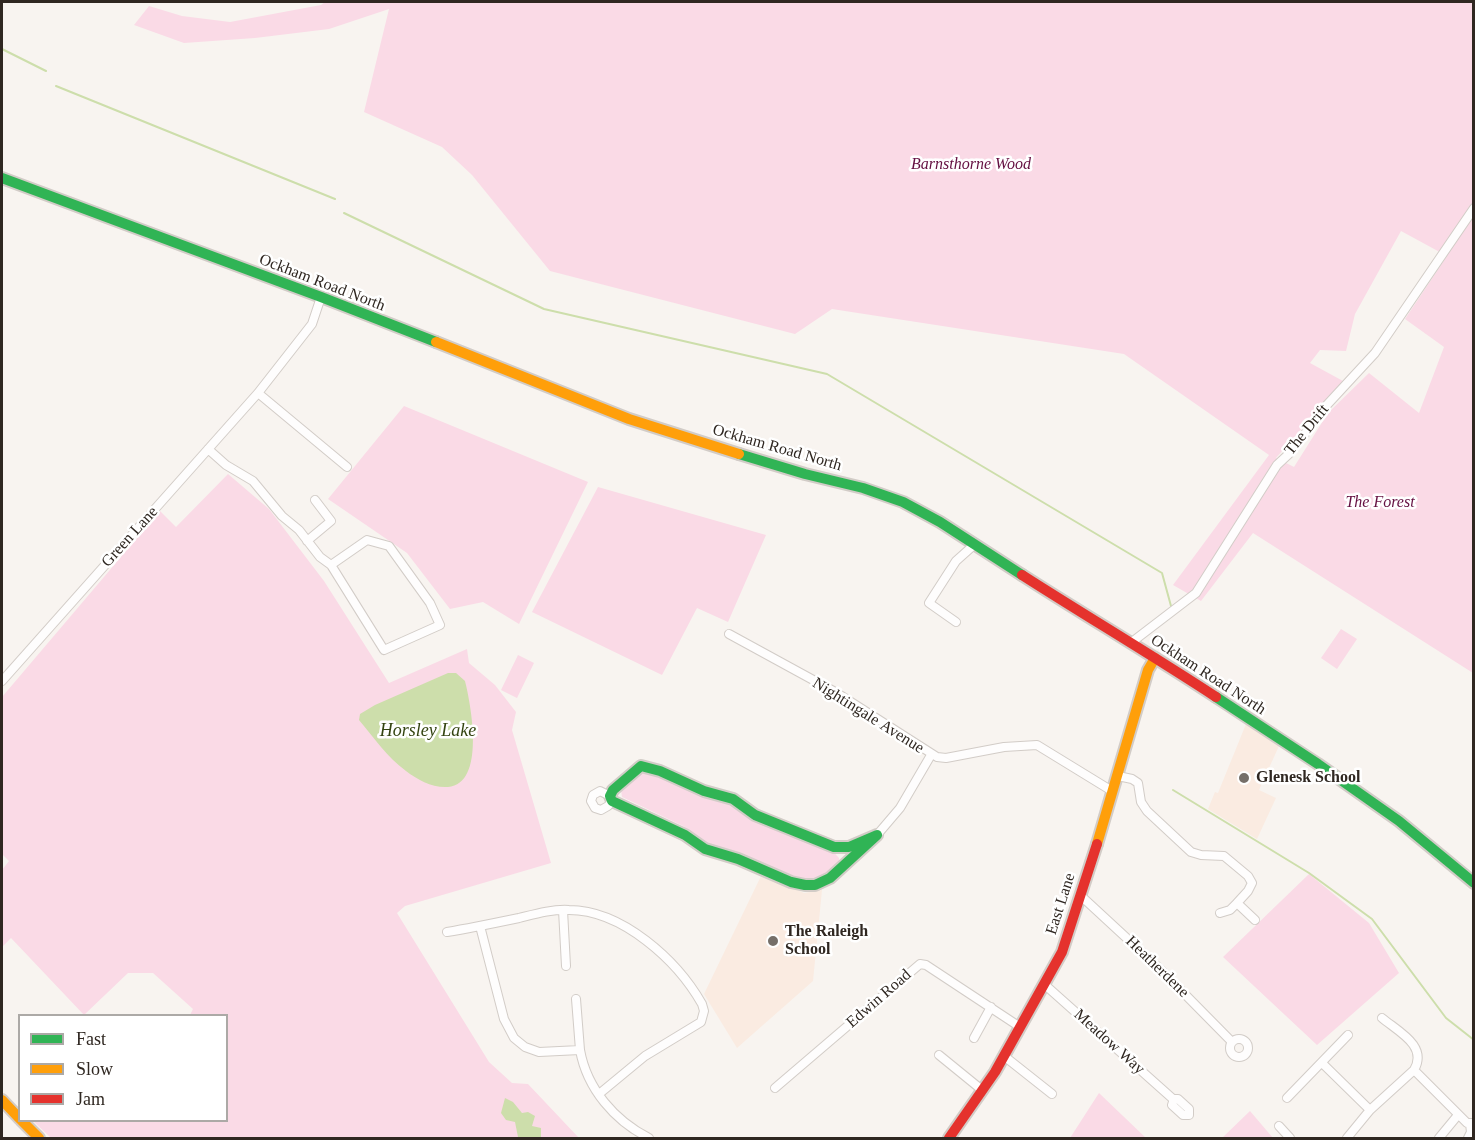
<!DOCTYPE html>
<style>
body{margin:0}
#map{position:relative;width:1475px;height:1140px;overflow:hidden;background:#f8f4f0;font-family:"Times New Roman",serif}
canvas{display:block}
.frame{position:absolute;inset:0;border:3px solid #2f2721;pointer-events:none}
.legend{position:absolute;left:18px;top:1014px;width:210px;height:108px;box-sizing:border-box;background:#fff;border:2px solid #aca9a6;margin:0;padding:8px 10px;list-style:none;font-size:18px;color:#2f2721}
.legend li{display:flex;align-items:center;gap:12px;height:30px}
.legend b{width:30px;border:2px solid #aca9a6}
</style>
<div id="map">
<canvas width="1475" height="1140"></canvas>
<div class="frame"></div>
<ul class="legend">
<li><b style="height:8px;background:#30b455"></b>Fast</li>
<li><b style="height:8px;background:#ff9f0a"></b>Slow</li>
<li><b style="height:8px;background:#e5322d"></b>Jam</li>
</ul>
</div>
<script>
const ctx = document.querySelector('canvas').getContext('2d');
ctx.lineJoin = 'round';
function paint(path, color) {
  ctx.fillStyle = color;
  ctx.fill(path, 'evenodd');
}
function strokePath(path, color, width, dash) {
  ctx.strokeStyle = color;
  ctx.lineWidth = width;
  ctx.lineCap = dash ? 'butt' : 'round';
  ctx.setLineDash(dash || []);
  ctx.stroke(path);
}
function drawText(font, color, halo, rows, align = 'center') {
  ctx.font = font + ' "Times New Roman",serif';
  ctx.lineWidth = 5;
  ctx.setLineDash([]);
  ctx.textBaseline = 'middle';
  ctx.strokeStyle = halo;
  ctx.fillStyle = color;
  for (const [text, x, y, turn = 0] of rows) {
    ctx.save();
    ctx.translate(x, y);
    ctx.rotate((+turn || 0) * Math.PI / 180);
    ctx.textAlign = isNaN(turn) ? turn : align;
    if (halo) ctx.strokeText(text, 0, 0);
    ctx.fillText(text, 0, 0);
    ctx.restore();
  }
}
paint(new Path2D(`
 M1246 724 1279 746 1259 790 1276 798 1257 839 1208 809 1215 792 1218 793Z
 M762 874 804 893 822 890 813 981 737 1048 704 994Z`), '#faebe1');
paint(new Path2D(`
 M325 2H1473V673L1253 533 1201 601 1173 585 1269 455 1124 354 832 309 795 334 550 271 472 175 442 147 364 112 389 9 329 29 255 38 184 43 134 25 149 6 182 16 230 22 321 5ZM1401 231 1447 256 1405 319 1444 347 1419 413 1369 373 1328 413 1294 467 1276 458 1343 381 1310 363 1320 350 1346 351 1355 314Z
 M404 406 588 482 519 624 483 602 450 609 407 553 328 499Z
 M228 474 269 509 324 581 389 683 467 649 469 663 495 685 516 712 512 730 551 863 405 906 397 913 489 1062 512 1083 528 1084 579 1138H51L33 1121 226 1120V1016L190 1015 193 1009 153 973H128L84 1015 11 938 2 947V870L9 861 2 854V697L160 511 176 527Z
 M598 487 766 535 728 622 697 608 662 675 532 612Z
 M1341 629 1357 639 1337 669 1321 658Z
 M518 655 534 663 517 698 501 690Z
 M648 770 724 798 831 849 839 858 840 866 827 877 813 882 798 880 740 853 715 847 702 840 683 826 622 797 621 790 639 774Z
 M1309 874 1369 923 1399 973 1317 1045 1223 957Z
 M1099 1093 1146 1138H1070Z
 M1250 1111 1273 1138H1222Z`), '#fadae6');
paint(new Path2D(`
 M448 673H456L465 681C471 705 486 784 448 787 432 788 418 780 406 771 387 757 374 738 359 720L360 714 375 705Z
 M505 1098 513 1102 522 1113 528 1112 535 1116 532 1126 541 1128V1138L518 1137 515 1122 506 1120 501 1113Z`), '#cddeab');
strokePath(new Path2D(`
 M2 49 46 71
 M56 86 335 199
 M344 213 544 309 827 374 1162 573 1171 606
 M1173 790 1309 873 1372 919 1446 1018 1474 1040`), '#cddeab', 2);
const street = new Path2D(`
 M258 393 347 467
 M208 449 226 465 253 481 282 516 299 530 320 557 331 565 384 650 440 625 430 603 389 546 367 540 331 565
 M307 541 331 521 315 500
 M956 622 929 603 956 561 975 544
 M729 634 837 693 937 757 946 758 1004 747 1037 745 1112 791
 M1132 642 1196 593 1277 465 1292 451 1325 407 1375 353 1474 208
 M2 681 258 393 312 324 321 297
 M1118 776 1132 779 1138 783 1141 802 1147 811 1191 852 1201 855 1224 856 1248 876 1252 883 1248 891 1237 903 1255 920
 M610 796 600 791 593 795 591 801 595 808 601 810 608 806 612 801
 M877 835 900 808 931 755
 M1080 895 1159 968 1232 1042
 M563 910 566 966
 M1220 913 1230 910 1237 903
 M480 926 504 1019 514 1038 525 1047 539 1052 580 1050C587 1089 615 1121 649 1138
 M447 932C471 928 495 923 519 918 535 914 552 909 569 910 622 910 677 960 702 1004L704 1011 701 1022 645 1056 599 1094
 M1044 984 1173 1099
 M576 999 580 1050
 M1382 1018C1399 1032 1428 1046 1414 1070
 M974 1038 991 1007
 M1230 1048a9 9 0 1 1 18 0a9 9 0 1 1-18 0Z
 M939 1055 982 1090
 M1004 1056 1052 1094
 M1322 1063 1370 1110
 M775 1088 920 964 926 965 1020 1027
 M1287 1098 1348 1035
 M1174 1099H1178L1189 1109V1115H1183L1172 1105Z
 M1279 1126 1290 1138
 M1347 1138 1370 1110 1414 1070 1467 1123H1474
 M1439 1138 1458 1115
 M1468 1138 1471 1132 1470 1124`);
const fast = new Path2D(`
 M2 178 321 297 436 342
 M739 454 805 474 863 488 903 502 940 522 1022 575
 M1216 697 1318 764 1399 821 1474 883
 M641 766 660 771 704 791 733 799 755 815 834 847H849L877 835 830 878 815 885H805L791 882 738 859 705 849 685 835 612 801 610 796 613 790Z`);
const slow = new Path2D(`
 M436 342 629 419 739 454
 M1097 844 1148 670 1155 658
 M2 1100 20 1119
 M21 1120 39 1138`);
const jam = new Path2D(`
 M1022 575C1086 616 1152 655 1216 697
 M949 1138 995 1072 1062 952 1097 844`);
strokePath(street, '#d2ccc7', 10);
strokePath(fast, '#d2ccc7', 14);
strokePath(slow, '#d2ccc7', 14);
strokePath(jam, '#d2ccc7', 14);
strokePath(street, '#fefdfd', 8);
strokePath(fast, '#30b455', 10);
strokePath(slow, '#ff9f0a', 10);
strokePath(jam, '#e5322d', 10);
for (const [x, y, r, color] of [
 [1244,778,6,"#756f69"],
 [773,941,6,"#756f69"]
]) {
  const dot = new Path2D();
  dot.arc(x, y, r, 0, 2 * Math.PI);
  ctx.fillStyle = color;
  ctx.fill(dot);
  strokePath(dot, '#fff', 2);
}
drawText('italic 16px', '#640f41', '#fff', [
 ["Barnsthorne Wood",971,165],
 ["The Forest",1380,503]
]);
drawText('16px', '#2f2721', '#fff', [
 ["Ockham Road North",322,283,21],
 ["The Drift",1307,430,-51],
 ["Ockham Road North",777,448,16],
 ["Green Lane",130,537,-48],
 ["Ockham Road North",1208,675,33],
 ["Nightingale Avenue",868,716,32],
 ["East Lane",1061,904,-72],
 ["Heatherdene",1157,967,44],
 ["Edwin Road",879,999,-41],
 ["Meadow Way",1109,1042,42]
]);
drawText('bold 16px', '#2f2721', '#fff', [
 ["Glenesk School",1256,778],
 ["The Raleigh",785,932],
 ["School",785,950]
], 'left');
drawText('italic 18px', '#344411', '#fff', [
 ["Horsley Lake",428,731]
]);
</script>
